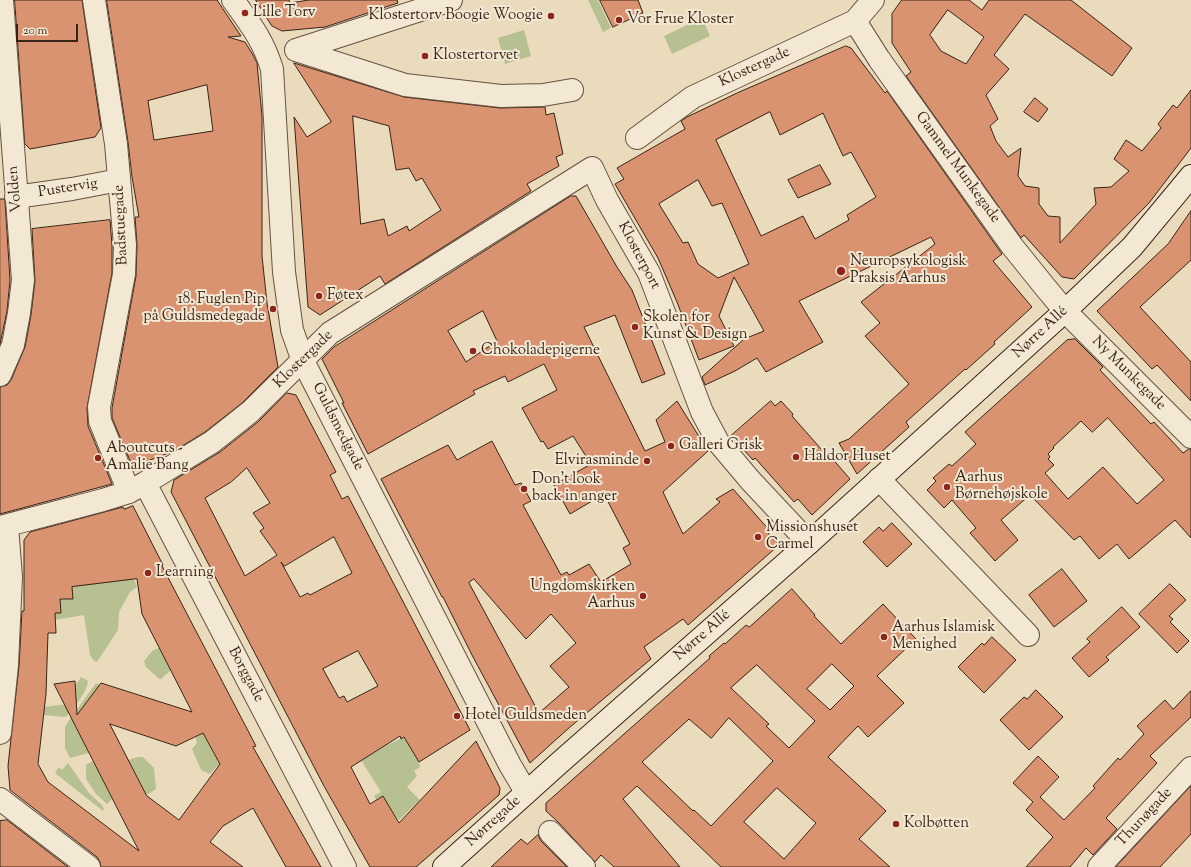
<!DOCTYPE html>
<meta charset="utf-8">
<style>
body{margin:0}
#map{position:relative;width:1191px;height:867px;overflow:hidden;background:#ebdbbd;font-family:"Sorts Mill Goudy",serif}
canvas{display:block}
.scale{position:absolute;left:16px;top:24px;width:62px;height:18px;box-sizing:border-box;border:2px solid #382416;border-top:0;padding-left:5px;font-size:12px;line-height:14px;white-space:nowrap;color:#382416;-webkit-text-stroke:3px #f2e8d4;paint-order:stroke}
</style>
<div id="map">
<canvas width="1191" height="867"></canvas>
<div class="scale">20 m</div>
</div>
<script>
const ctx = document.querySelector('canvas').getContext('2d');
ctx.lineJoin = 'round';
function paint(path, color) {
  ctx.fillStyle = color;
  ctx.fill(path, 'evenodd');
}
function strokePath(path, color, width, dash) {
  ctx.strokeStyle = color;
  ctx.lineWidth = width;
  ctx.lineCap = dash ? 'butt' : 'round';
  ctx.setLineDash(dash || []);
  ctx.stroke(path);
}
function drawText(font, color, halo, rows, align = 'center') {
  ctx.font = font + ' "Sorts Mill Goudy",serif';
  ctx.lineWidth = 4;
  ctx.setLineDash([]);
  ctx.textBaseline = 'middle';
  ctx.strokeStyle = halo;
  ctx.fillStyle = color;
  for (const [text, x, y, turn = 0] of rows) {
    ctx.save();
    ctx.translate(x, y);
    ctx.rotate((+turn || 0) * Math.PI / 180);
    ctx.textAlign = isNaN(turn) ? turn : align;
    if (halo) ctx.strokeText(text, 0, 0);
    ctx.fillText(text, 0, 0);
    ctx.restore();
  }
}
paint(new Path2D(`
 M588 0H598L611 28 603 32Z
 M702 18 710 36 672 54 664 36Z
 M524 30 531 56 505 64 498 38Z
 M133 576 137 587 130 592 119 612 118 630 97 662 94 661 90 655 84 615 55 620V613H61V604H55V599H73L72 587Z
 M159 648 171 670 161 679H159L146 667 144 661 153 650Z
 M81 677 88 681C87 693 74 707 66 717L43 715 44 707 76 703 75 686Z
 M96 683 100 685 74 723 89 753 70 758 65 748V727L68 722Z
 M202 731 214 754 228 761 217 766 210 774 201 770 192 749 197 743 195 735Z
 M406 736 419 762 420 767 414 771 417 776 407 787 420 800 399 820 392 812 383 796 376 800 374 796 381 792 361 760 377 750Z
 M138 757H143L154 768 156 789 147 795 128 760Z
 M93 761 112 799 107 804 96 794 86 779V765Z
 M68 763 89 793 102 805 104 809 103 811 55 773 59 767 62 770Z`), '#b7c091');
const building = new Path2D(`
 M15 0H82L101 128 95 137 30 149 25 144Z
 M107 0H217L241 36 228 37 245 42 253 55 257 63 262 116V256L267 303 278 367 242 403 205 432 174 451 137 465 131 463 112 418V408L136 276 137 245 135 217H139L132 177 128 142ZM207 85 213 131 154 140 148 101Z
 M256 0H289L290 3 309 0H397L398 3 325 27 282 31 272 26Z
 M600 0H638L643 13 613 27Z
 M902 0H969L982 10 989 0H1071L1132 48 1112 76 1025 14 994 55 1009 69 986 95 998 119 990 126 996 141 1008 157 1021 148 1018 176 1025 186 1039 188V204L1048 216 1060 217V243L1096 204 1094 188 1111 187 1129 171 1114 159 1126 140 1142 151 1161 128 1158 124 1173 105 1177 108 1191 90V148L1149 203 1074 279 1062 277 1024 235 1021 238 906 76 911 72 892 43V14ZM948 10 984 37 966 64 941 51 930 35Z
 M846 46 851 48 885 93 887 91 1002 254 993 261 1032 307 994 342 995 344 966 370 965 369 906 422 909 427 857 474 839 443 849 439 909 384 865 336 880 323 861 302 935 244 931 237 799 301 823 342 766 372 757 358 735 371 705 385 702 377 744 339 764 331 734 277 719 316 734 346 699 360 677 302 658 258 615 184 624 179 617 168 685 129 681 121 687 117 737 93ZM770 112 780 135 823 113 843 156 851 152 876 197 847 215 849 220 815 239 803 216 761 236 716 140ZM698 180 712 206 722 203 749 264 718 278 698 264 688 242 683 243 659 204Z
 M294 63 404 97 500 108 545 107 546 115 554 113 563 154 556 157 559 166 527 184 531 191 385 284 380 276 320 315 308 307 294 117 307 137 331 122ZM353 116 389 126 396 170 409 168 416 181 422 178 441 210 409 231 407 226 388 236 384 219 361 224Z
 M1035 98 1048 109 1038 122 1024 112Z
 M820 165 831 184 798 198 788 180Z
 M571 196H576L617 267 632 290 665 374 642 383 615 315 584 327 645 451 665 442 656 420 677 401 708 451 663 492 683 534 720 502 716 499 733 489 770 531 768 533 779 545 688 625 683 619 644 647 651 659 570 727 530 763 472 655 443 597H442L381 479 448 445 457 460 492 441 515 485 521 483 531 501 523 505 561 575 567 572 569 575 589 564 601 582 631 564 623 548 630 544 604 494 570 514 554 485 591 464 573 436 548 449 543 441 541 442 522 408 557 390 544 364 508 382 505 376 473 391 475 394 368 454 342 403H344L322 359 334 347ZM483 311 497 341 466 362 448 331ZM474 579 526 639 551 614 576 643 550 666 569 687 539 713 469 583Z
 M0 199H4L5 201 10 280 7 311 0 344Z
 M1191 211V260L1140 307 1191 362V401L1157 365 1152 369 1097 311 1168 244Z
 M110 220 112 245V273L87 408 88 426 112 484 0 514V387L7 385 11 380 25 347 31 315 35 281 32 229Z
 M1075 339 1103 367 1100 370 1151 424 1154 422 1183 453 1189 449H1191V538L1175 520 1129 559 1117 544 1099 559 1080 536 1074 540 1030 495 1001 520 1018 540 995 561 970 533 976 528 952 500 944 508 927 490 936 481 933 478 949 464 952 466 976 444 965 432 1067 340ZM1108 418 1164 480 1137 504 1103 467 1068 499 1045 473 1054 465 1048 459 1050 457 1048 454 1054 448 1053 447 1081 421 1092 432Z
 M287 393 296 395 336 472 330 475 342 499 348 496 470 730 419 762 404 737 401 739 400 736 351 767 370 804 383 796 399 823 476 741 500 788 499 795 416 867H370L324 786 171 492 174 480 220 452 258 422ZM247 468 270 503 253 513 264 528 260 531 277 555 245 576 205 498 231 482ZM334 537 352 573 310 595 308 593 300 597 281 562 284 566ZM358 651 378 686 347 702 344 696 339 698 323 669Z
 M771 401 775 406 781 401 793 414 792 416 822 450 824 449 850 479 812 515 798 499 794 502 755 458 753 460 731 436Z
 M133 506 163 565 162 566 256 746 253 747 321 867H286L253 808 223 826 210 842 243 867H101L100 862 97 857 10 790 8 766 19 666 22 611H24V540L30 532 123 507 124 509ZM137 579 142 614 192 712 101 683 77 715 75 681 54 684 139 851 48 782 38 764 46 694 48 633H56L55 613H61L60 599H73L72 587ZM110 724 176 746 203 733 220 764 179 820 147 796Z
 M892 523 912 544 887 567 863 542 879 527 883 531Z
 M1062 569 1087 601 1054 627 1029 595Z
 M1170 584 1186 600 1169 616 1173 619 1170 622 1189 641 1177 653 1139 614Z
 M792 589 815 615 814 616 841 644 883 604 916 639 877 676 904 703 868 737 858 726 828 757 886 811 859 839 890 867H721L637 786 623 799 680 867H614L601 855 595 862 559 823 546 811V803L710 658 709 656 724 643 725 644 746 625 749 627ZM832 664 854 686 830 710 807 689ZM757 665 815 721 789 748 766 726 769 724 731 688ZM729 718 773 761 711 826 694 810 693 811 642 762 689 719 711 738ZM777 788 816 823 784 859 744 822Z
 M1122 607 1140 627 1106 657 1109 660 1089 677 1072 658 1090 642 1087 639Z
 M992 637 1016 660 984 693 958 667 982 643 984 645Z
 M1036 690 1063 717 1029 750 1000 720 1024 697 1027 699Z
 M1191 691V717L1150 756 1157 763 1106 818 1117 829 1093 855 1086 848 1070 867H1026L1053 837 1026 810 1033 802 1013 783 1038 756 1059 777 1040 797 1064 820 1095 788 1093 786 1118 758 1120 760 1144 734 1137 726 1165 700 1173 709Z
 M1191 786V834L1160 867H1116Z
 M7 820 68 867H0V821Z
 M538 835 541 841 567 867H491L521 839 527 844Z`);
paint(building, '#da9371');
strokePath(building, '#382416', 1);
const street = new Path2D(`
 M94 0 116 144 125 245 124 274 99 407 100 421 129 492
 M233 0C251 25 263 40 272 69L284 272 292 330 303 361 510 765 526 792
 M451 0 296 50 405 85 501 96 543 95 572 90
 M855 21 879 59 1012 246 1045 287 1065 311 1191 437
 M637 138 693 97 855 21 873 0
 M16 197 72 189 119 180
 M0 375 13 345 19 313 23 280 2 0
 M879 479 1028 635
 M145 483 345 867
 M0 527 103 500 129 492 145 483 212 442 250 412 330 333 592 168 607 200 649 273 702 412 718 442 750 480 809 543
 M0 733 7 665 11 577 7 526
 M0 799 89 867
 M550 832 584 867
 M1099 867 1191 768`);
const secondary = new Path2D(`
 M444 867 557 765 809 543 1065 311 1132 247 1191 176`);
strokePath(street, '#655240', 24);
strokePath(secondary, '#382416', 24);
strokePath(street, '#f2e8d4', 22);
strokePath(secondary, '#f2e8d4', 22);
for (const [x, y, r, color] of [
 [245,13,4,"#8f2418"],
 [551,16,4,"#8f2418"],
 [619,20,4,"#8f2418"],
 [425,56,4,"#8f2418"],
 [841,271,5,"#8f2418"],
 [319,296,4,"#8f2418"],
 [273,309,4,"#8f2418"],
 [635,327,4,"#8f2418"],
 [473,351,4,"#8f2418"],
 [671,446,4,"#8f2418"],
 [796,457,4,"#8f2418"],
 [98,458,4,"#8f2418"],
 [647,461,4,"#8f2418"],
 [947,487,4,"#8f2418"],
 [524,489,4,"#8f2418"],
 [758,537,4,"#8f2418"],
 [148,573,4,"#8f2418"],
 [643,596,4,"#8f2418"],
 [884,637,4,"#8f2418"],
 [457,716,4,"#8f2418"],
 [896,824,4,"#8f2418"]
]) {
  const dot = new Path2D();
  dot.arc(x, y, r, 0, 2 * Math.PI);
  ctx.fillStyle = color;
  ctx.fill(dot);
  strokePath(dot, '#f2e8d4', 1.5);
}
drawText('15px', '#382416', '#f2e8d4', [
 ["Lille Torv",253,13],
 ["Klostertorv Boogie Woogie",543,16,"right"],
 ["Vor Frue Kloster",627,20],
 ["Klostertorvet",433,56],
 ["Neuropsykologisk",850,262],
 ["Praksis Aarhus",850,279],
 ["Føtex",327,296],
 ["18. Fuglen Pip",265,300,"right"],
 ["på Guldsmedegade",265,317,"right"],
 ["Skolen for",643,318],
 ["Kunst & Design",643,335],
 ["Chokoladepigerne",481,351],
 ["Galleri Grisk",679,446],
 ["Aboutcuts -",106,449],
 ["Amalie Bang",106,466],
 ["Haldor Huset",804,457],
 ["Elvirasminde",639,461,"right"],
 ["Aarhus",955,478],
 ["Børnehøjskole",955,495],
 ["Don't look",532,480],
 ["back in anger",532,497],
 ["Missionshuset",766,528],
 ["Carmel",766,545],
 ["Learning",156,573],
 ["Ungdomskirken",635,587,"right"],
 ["Aarhus",635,604,"right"],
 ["Aarhus Islamisk",892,628],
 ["Menighed",892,645],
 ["Hotel Guldsmeden",465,716],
 ["Kolbøtten",904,824]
], 'left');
drawText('15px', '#382416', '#f2e8d4', [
 ["Klostergade",755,68,-25],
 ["Gammel Munkegade",957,168,54],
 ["Volden",16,189,-95],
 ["Pustervig",68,189,-9],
 ["Badstuegade",122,225,-93],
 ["Klosterport",638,256,62],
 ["Nørre Allé",1041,333,-43],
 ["Klostergade",304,360,-44],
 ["Ny Munkegade",1128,374,45],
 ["Guldsmedgade",337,427,63],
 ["Nørre Allé",703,636,-41],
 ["Borggade",245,675,62],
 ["Thunøgade",1145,818,-47],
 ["Nørregade",494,822,-42]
]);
</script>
